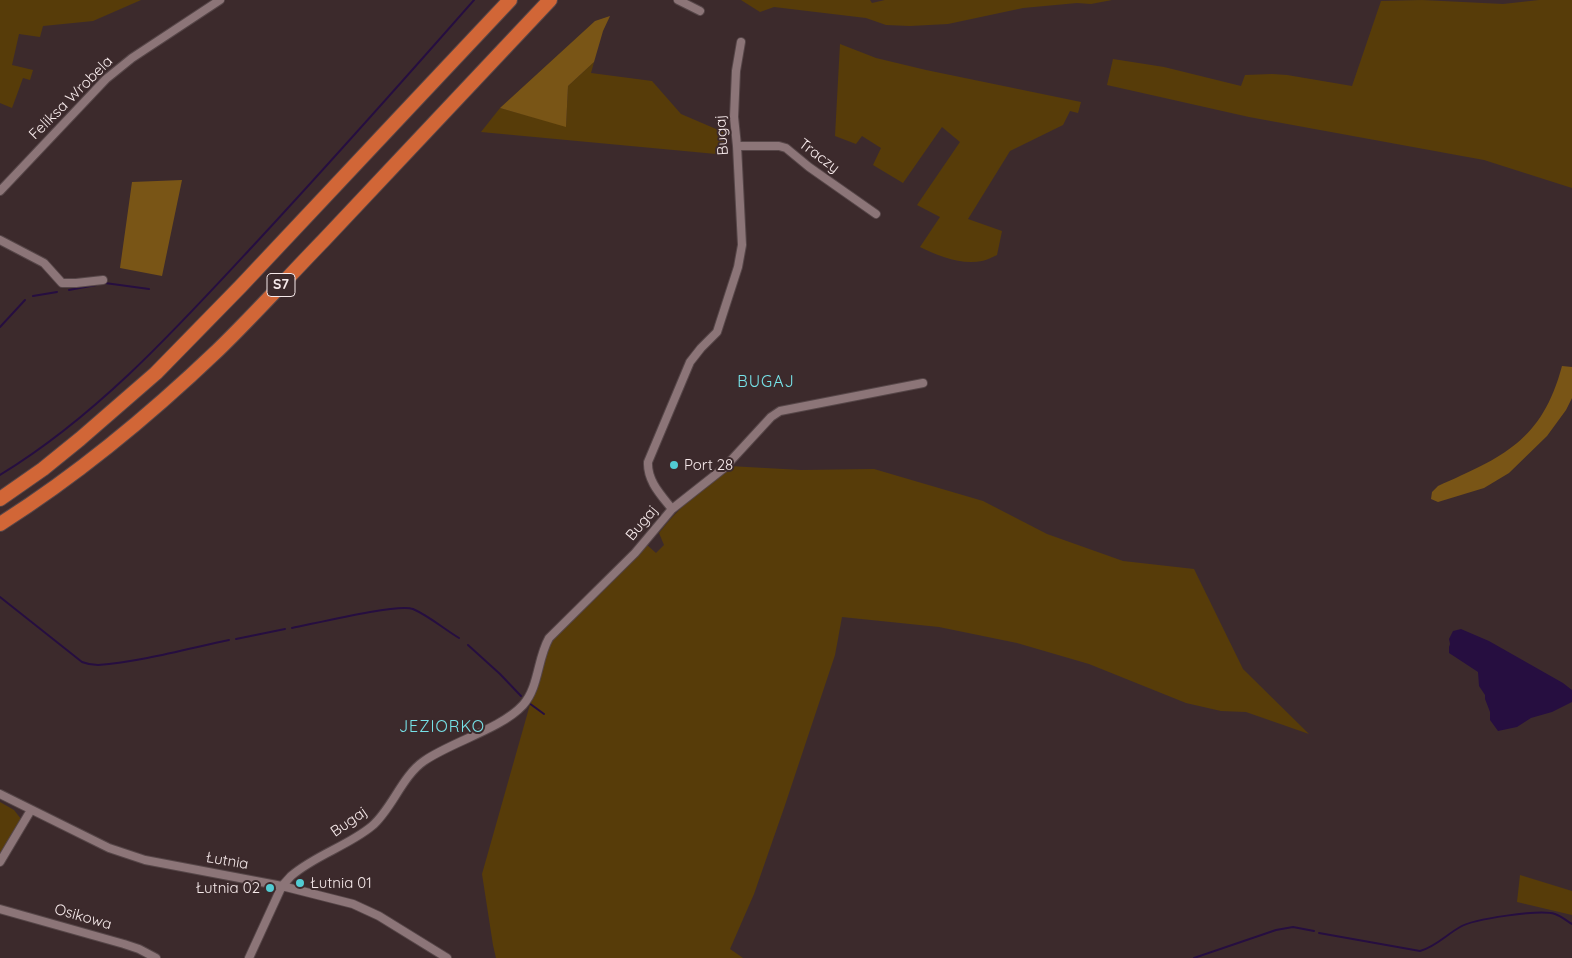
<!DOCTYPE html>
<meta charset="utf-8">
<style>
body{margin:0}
canvas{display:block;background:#3c2a2c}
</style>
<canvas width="1572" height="958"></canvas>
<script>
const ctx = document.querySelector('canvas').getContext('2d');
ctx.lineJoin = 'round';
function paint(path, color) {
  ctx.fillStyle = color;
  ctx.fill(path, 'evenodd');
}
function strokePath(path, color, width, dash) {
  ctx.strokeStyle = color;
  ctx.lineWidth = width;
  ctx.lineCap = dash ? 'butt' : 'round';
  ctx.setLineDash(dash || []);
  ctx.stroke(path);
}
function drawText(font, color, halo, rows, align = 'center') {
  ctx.font = font + ' Quicksand,sans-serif';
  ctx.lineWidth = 4;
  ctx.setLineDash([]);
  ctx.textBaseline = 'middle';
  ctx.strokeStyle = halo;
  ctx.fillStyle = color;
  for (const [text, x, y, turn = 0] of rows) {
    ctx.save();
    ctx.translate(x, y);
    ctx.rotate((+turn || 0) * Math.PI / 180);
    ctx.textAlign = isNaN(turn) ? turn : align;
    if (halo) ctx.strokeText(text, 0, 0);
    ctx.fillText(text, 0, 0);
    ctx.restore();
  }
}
paint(new Path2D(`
 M0 0H141L93 21 43 26 40 37 19 34 12 65 33 70 30 80 23 78 12 108 0 103Z
 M741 0H870L872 3 885 0H1112L1091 4 1077 3 1023 8 948 24 910 26 886 25 866 18 774 7 760 12Z
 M1422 0 1503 4 1539 0H1572V188L1484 160 1249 117 1107 85 1113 59 1164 67 1241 86 1245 75 1272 74 1287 75 1352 86 1381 1Z
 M840 44 876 58 926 70 1081 102 1078 113 1070 111 1063 125 1010 151 968 219 1002 231 997 255C992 257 987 260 982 261 961 265 938 256 920 247L940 217 917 205 960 142 942 127 903 183 873 165 881 148 862 136 856 144 835 136Z
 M594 62 591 73 652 81 681 114 723 132 727 155 481 132 500 108 566 126 568 86Z
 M729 466 801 470 874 469 983 501 1047 534 1123 561 1194 569 1243 669 1309 734 1246 712 1221 711 1186 703 1089 664 1017 643 939 627 842 617 835 655 784 808 754 894 730 949 743 958H496L493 945 482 874 531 701 535 693 545 653 552 639 647 545 656 553 664 545 659 533C679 507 703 487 729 466Z
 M0 802 14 810 21 819 0 855Z
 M1520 875 1572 891V915L1517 902Z`), '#573c09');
paint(new Path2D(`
 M610 16 603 31 594 62 568 86 566 127 500 108 595 21Z
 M182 180 162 276 120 268 132 182Z
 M1562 366 1572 367V398L1566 410 1547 436 1509 473 1484 488 1438 502 1431 499 1432 492 1438 486C1503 457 1542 441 1562 366Z`), '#795516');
paint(new Path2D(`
 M1461 629 1489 641 1563 683 1572 690V702L1552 712 1531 718 1517 727 1498 731 1490 720V712L1485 699V695L1479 686 1478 672 1449 653V647L1450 644 1449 639 1453 631Z`), '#260e40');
strokePath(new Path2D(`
 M105 283 149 289
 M69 290 96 285
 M33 296 57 292
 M0 327 25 300
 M0 475C97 416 175 330 252 247 327 166 401 83 474 0
 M0 597 82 662C87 664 92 665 98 665 140 662 187 649 229 640
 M292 628C313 624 398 603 413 609 429 616 444 629 459 638
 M236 639 285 629
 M468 645 500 674 521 696
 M529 703 544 714
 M1319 933 1420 951C1435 947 1446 935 1460 927 1473 919 1540 909 1555 914 1561 916 1567 921 1572 924
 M1194 958 1276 930 1293 927 1314 931`), '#260e40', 2);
const minor = new Path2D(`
 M678 0 700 11
 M737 146H779L786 148 809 167 876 214
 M0 191 106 79 132 58 220 0
 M0 240 44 263 62 283H76L103 280
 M672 509 724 468 771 417 780 411 923 383
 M0 794 109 848 145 860 282 886 353 904 379 916 447 958
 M0 862 31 810
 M0 909 124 944 139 949 156 958
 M249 958 282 886 291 876C315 855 348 846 372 826 392 809 402 776 424 761 451 742 501 729 523 705 539 687 537 659 549 638L635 553 672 509C661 495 647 481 648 462L690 362 701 348 717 332 738 267 742 245 737 146 734 117 736 71 741 42`);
const motorway = new Path2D(`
 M0 499 43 469 80 439 156 373 241 286 510 0
 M0 524C79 474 151 414 218 350 255 314 289 276 324 240 400 160 475 80 550 0`);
strokePath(minor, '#564648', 10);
strokePath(motorway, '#564648', 16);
strokePath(minor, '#8c7578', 8);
strokePath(motorway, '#d16637', 14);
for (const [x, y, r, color] of [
 [674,465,5,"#51ccd3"],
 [300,883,5,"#51ccd3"],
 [270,888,5,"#51ccd3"]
]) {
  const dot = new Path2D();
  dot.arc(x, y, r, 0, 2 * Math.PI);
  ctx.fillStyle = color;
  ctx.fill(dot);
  strokePath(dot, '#3c2a2c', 2);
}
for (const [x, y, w] of [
 [281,285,28]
]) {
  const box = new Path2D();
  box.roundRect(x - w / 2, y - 11.5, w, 23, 4);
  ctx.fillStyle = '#3c2a2c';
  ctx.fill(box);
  strokePath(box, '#f7eaeb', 1);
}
drawText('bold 14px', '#f7eaeb', null, [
 ["S7",281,285]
]);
drawText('15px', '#f7eaeb', '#3c2a2c', [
 ["Feliksa Wrobela",71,98,-45],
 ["Bugaj",722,135,-94],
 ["Traczy",819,156,37],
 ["Bugaj",642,523,-50],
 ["Bugaj",349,822,-35],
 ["Łutnia",227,861,10],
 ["Osikowa",83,917,16]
]);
drawText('15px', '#f7eaeb', '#3c2a2c', [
 ["Port 28",684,465],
 ["Łutnia 01",310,883],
 ["Łutnia 02",260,888,"right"]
], 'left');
ctx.letterSpacing = '1px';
drawText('16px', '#77e3e9', '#3c2a2c', [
 ["BUGAJ",766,382],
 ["JEZIORKO",442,727]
]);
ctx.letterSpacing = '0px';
</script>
